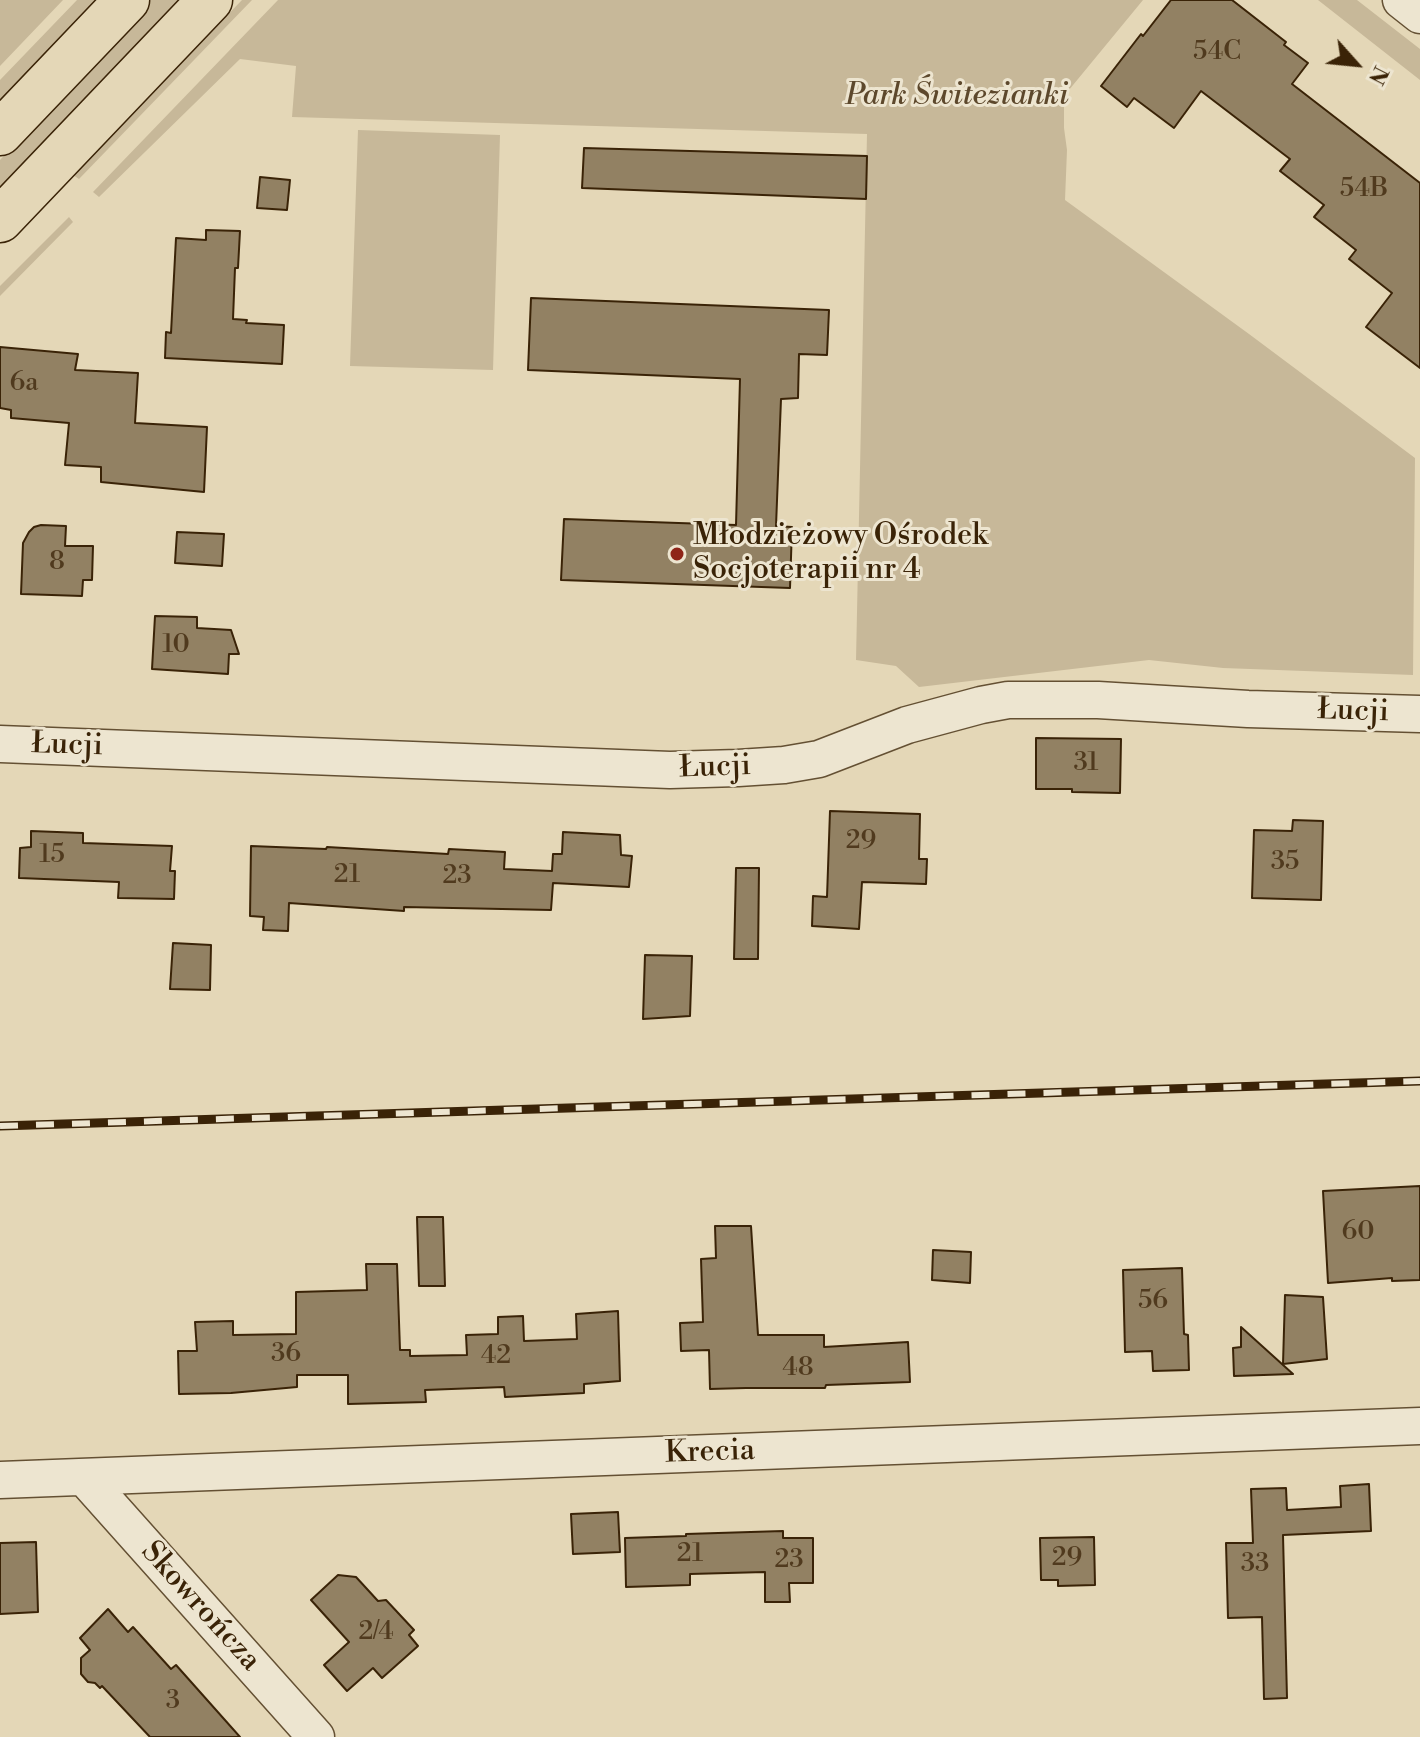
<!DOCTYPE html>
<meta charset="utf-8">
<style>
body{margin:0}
#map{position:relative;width:1420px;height:1737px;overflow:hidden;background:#e4d7b7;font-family:"Libre Bodoni",serif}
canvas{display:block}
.north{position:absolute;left:1316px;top:24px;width:80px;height:80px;-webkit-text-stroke:6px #ede5d0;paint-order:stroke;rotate:117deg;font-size:22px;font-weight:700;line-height:32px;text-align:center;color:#3a2307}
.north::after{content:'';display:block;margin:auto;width:28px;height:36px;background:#3a2307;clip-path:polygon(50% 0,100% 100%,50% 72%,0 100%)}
</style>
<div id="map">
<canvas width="1420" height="1737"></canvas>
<div class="north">N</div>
</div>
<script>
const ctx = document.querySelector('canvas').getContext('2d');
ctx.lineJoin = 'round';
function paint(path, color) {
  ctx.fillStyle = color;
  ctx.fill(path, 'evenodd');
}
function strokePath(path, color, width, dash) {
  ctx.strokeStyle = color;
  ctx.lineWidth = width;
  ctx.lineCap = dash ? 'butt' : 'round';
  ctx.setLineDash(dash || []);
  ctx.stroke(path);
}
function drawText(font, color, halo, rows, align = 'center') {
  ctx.font = font + ' "Libre Bodoni",serif';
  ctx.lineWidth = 6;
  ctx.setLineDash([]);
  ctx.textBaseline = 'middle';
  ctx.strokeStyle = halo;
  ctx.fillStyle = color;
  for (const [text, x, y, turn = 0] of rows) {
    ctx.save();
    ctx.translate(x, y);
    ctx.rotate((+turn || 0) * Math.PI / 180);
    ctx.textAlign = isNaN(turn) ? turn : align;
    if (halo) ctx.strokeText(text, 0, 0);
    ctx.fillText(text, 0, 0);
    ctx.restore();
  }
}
paint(new Path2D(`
 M0 0H63L0 66Z
 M77 0H99L0 104V80Z
 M151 0H185L0 193V160Z
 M242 0H252L79 179 73 175Z
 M278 0H1143L1064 96V128L1067 150 1065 200 1249 334 1415 458 1413 675 1223 668 1149 660 919 687 896 666 856 660 867 134 292 117 296 66 240 59 99 197 93 192Z
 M1318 0H1357L1420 49V80Z
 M358 130 500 135 493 370 350 366Z
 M69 217 73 222 0 296V286Z`), '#c7b899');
const building = new Path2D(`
 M1171 0H1232L1286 42 1284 45 1308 63 1292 84 1420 183V368L1366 327 1392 293 1349 259 1356 250 1314 217 1324 205 1280 171 1290 159 1201 91 1174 128 1134 98 1127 107 1101 86 1141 34 1143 36Z
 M584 148 867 156 866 199 582 188Z
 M260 177 290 180 287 210 257 208Z
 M206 230 240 231 238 268H235L233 319 247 320 246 323 284 325 282 364 165 358 166 332 171 333 176 238 206 240Z
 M531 298 829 310 827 355 799 354 798 398 781 399 776 526 792 527 790 588 561 580 564 519 736 525 740 379 528 370Z
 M0 347 78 354 75 370 138 373 135 423 207 427 204 492 101 482V467L65 465 69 423 11 418V410L0 408Z
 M41 525 66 526 65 546H93L92 580H83L82 596 21 594 23 543 29 532 34 527Z
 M177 532 224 534 222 566 175 563Z
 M155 616 197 617V628L231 630 239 654H229L228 674 152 669Z
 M1036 738 1121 739 1120 793 1072 792V789H1036Z
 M830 811 920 814 919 859H927L926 884 862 882 859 929 812 926 813 896 827 897Z
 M1293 820 1323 821 1321 900 1252 898 1254 830 1292 831Z
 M31 831 83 833V843L172 846 170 871H175L174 899 118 898 119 882 19 878 20 848 31 847Z
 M563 832 620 835 621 855 632 856 629 887 553 883 551 910 404 907V911L289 903 288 931 263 930 264 917 250 916 251 846 326 849 327 847 448 854 449 849 505 852 504 869 552 871 553 854H562Z
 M736 868H759L758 959H734Z
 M173 943 211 945 210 990 170 989Z
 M645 955 692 956 690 1016 643 1019Z
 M1420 1186V1280L1392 1281V1278L1328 1283 1323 1191Z
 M417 1217H443L445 1286H419Z
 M715 1226H751L758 1335H824V1347L908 1342 910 1382 826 1385 825 1388H746L710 1389 709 1350 681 1351 680 1323 703 1322 701 1259 716 1258Z
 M933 1250 971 1252 970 1283 932 1280Z
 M366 1264H397L400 1350H410V1356L467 1355 466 1335 498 1334V1317L523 1316 524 1341 577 1339 576 1314 618 1311 620 1381 584 1384V1393L505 1397 504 1387 425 1390 426 1402 348 1404V1375H297V1387L231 1393 179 1394 178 1351H197L195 1322 233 1321V1335L296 1334V1292L367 1290Z
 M1182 1268 1184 1334 1188 1335 1189 1370 1153 1371 1152 1351 1125 1352 1123 1270Z
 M1285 1295 1323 1297 1327 1359 1283 1364Z
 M1241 1327 1293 1374 1234 1376 1233 1348 1241 1347Z
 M1369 1484 1371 1531 1283 1535 1287 1698 1264 1699 1262 1617 1228 1618 1226 1543H1253L1251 1489 1286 1488 1287 1510 1341 1507 1340 1486Z
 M618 1512 620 1552 573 1554 571 1514Z
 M783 1531V1538H813V1583H789L790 1602H765V1572L690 1574V1585L626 1587 625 1538 686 1536V1534Z
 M1094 1537 1095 1585 1058 1586V1580H1041L1040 1538Z
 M36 1542 38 1612 0 1614V1543Z
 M338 1575 356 1577 378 1601 386 1600 414 1630 409 1635 418 1646 382 1678 373 1668 347 1691 324 1665 349 1642 311 1600Z
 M108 1609 128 1632 133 1627 171 1669 176 1665 240 1737H150L102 1686 100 1688 95 1683 88 1682 81 1674V1658L90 1650 80 1638Z`);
paint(building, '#928163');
strokePath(building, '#3a2307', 2);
const minor = new Path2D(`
 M1401 0 1420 15
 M0 744 670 770 738 768 784 765 819 759 907 725 981 705 1008 700H1098L1248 709 1420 714
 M84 1477 316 1737
 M0 1480 1420 1426`);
const major = new Path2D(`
 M0 133 127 0
 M0 220 210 0`);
strokePath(minor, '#645033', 39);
strokePath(major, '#3a2307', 47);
strokePath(minor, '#ede5d0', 36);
strokePath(major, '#e4d7b7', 44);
const rail = new Path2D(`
 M0 1126 1420 1081`);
strokePath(rail, '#3a2307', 9);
strokePath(rail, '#ede5d0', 6, [18]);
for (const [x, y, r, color] of [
 [677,554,8,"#8f2418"]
]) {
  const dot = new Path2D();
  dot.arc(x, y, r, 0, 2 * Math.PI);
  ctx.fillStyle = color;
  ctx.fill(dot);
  strokePath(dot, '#ede5d0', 3);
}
drawText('26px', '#503a1e', null, [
 ["54C",1217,53],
 ["54B",1364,190],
 ["6a",24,384],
 ["8",57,563],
 ["10",176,646],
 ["31",1086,764],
 ["29",861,842],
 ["15",52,856],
 ["35",1285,863],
 ["21",347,876],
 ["23",457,877],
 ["60",1358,1233],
 ["56",1153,1302],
 ["36",286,1355],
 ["42",496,1357],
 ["48",798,1369],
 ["21",690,1555],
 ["29",1067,1559],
 ["23",789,1561],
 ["33",1255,1565],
 ["2/4",376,1633],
 ["3",173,1702]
]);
drawText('italic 30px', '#5d482c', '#ede5d0', [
 ["Park Świtezianki",957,97]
]);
drawText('30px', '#3a2307', '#ede5d0', [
 ["Młodzieżowy Ośrodek",693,537],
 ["Socjoterapii nr 4",693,571]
], 'left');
drawText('30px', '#3a2307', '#ede5d0', [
 ["Łucji",1353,712,2],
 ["Łucji",67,746,2],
 ["Łucji",715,768,-2],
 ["Krecia",710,1453,-2],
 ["Skowrończa",200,1607,48]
]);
</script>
